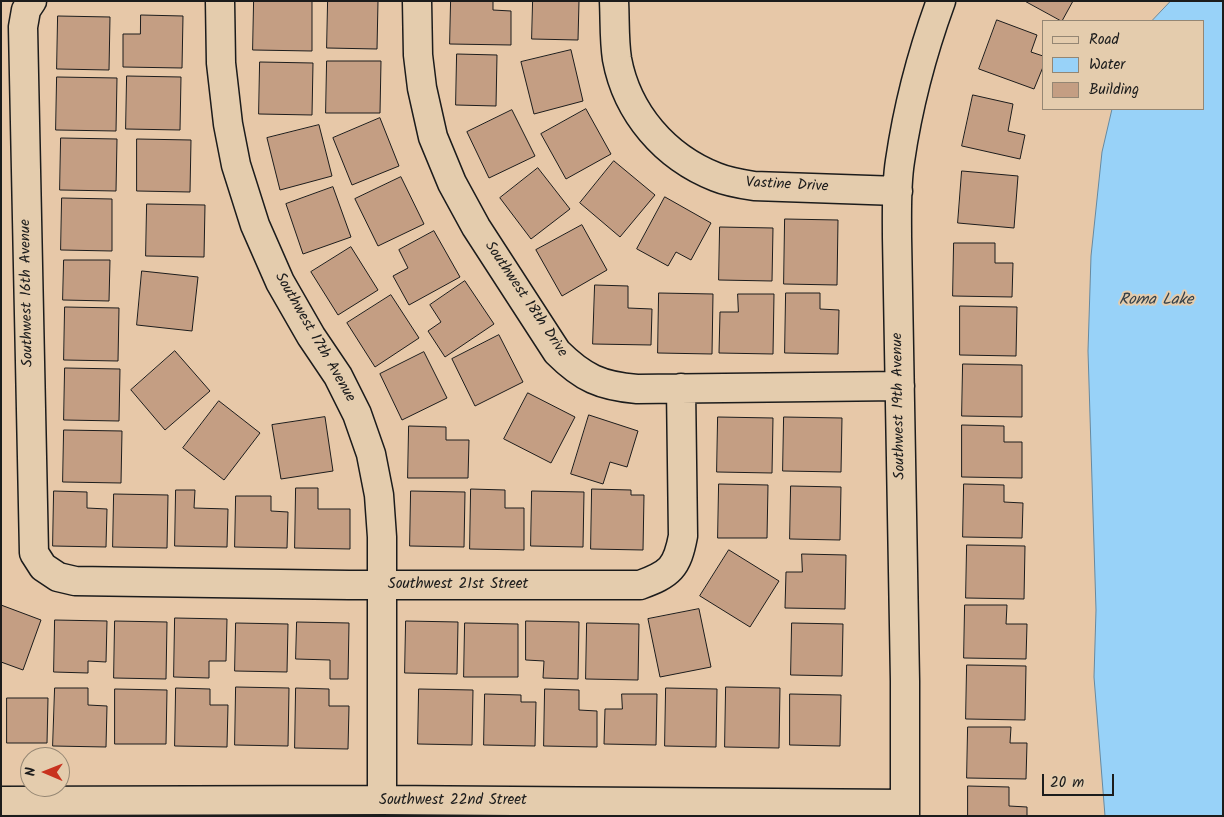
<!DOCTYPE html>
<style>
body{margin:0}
#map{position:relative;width:1224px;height:817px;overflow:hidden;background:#e7c8a8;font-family:Kalam,sans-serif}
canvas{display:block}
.frame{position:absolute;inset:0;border:2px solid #1c1c1c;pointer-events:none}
.legend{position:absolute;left:1042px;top:20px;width:162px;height:90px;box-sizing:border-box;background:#e4ccad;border:1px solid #948673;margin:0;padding:6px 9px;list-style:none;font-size:15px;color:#1c1c1c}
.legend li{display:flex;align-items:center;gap:10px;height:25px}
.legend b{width:25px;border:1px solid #948673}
.north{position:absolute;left:20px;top:747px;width:50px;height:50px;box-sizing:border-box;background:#e4ccad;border:1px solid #948673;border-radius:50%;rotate:271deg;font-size:14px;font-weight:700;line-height:20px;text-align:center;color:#1c1c1c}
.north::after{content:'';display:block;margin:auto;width:18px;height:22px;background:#c8321e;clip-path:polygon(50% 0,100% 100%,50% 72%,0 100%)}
.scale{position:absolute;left:1042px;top:774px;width:72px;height:22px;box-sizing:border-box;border:2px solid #1c1c1c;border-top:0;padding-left:6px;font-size:15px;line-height:18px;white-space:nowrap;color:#1c1c1c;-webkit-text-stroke:4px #e4ccad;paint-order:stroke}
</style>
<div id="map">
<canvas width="1224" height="817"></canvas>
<div class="frame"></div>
<ul class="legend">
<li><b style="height:6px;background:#e4ccad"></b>Road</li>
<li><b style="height:14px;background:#98d2f8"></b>Water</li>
<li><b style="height:14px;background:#c49e83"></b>Building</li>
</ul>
<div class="north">N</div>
<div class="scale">20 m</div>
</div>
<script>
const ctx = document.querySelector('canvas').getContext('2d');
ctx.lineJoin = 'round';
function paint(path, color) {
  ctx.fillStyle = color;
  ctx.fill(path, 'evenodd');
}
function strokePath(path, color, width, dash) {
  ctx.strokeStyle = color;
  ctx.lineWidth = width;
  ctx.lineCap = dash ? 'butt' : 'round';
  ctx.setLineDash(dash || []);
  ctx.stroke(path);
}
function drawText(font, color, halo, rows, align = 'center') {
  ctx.font = font + ' Kalam,sans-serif';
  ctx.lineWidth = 4;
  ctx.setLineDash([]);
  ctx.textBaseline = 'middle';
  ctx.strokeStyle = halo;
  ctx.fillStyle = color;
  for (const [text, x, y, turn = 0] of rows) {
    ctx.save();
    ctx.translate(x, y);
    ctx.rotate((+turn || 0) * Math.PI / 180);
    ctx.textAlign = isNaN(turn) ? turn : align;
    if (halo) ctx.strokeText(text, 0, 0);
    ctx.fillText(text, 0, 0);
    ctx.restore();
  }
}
const water = new Path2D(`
 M1171 1H1223V816H1105L1094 677 1096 610 1088 351 1091 256 1102 152 1112 109H1203V21H1152Z`);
paint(water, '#98d2f8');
strokePath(water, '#6689a0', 1);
const building = new Path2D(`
 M254 1H312V51L253 50Z
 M328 1H378L377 49 327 48Z
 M451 1H493V10L511 11V45L450 44Z
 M533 1H579L578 40 532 39Z
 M1025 1H1073L1062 21Z
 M141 15 183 16 182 68 123 67V34H140Z
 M58 16 110 17 109 70 57 69Z
 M997 20 1037 35 1031 52 1043 56V67L1034 89 979 69Z
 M571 50 583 101 534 114 521 62Z
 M457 54 497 55 496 106 456 105Z
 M327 61H381L380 113H326Z
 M260 62 313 63 312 115 259 114Z
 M127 76 181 77 180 130 126 129Z
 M57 77 117 78 116 131 56 130Z
 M973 95 1013 104 1008 131 1025 135 1020 159 962 146Z
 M586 109 611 154 566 179 541 134Z
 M512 110 535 156 489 178 467 132Z
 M380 118 399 166 352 185 333 138Z
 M319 125 332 176 280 190 267 138Z
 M61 138 117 139 116 191 60 190Z
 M137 139 191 140 190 192 137 191Z
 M614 161 655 195 620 237 580 203Z
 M538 168 570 209 531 239 500 198Z
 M962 171 1018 176 1014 228 958 223Z
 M401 177 424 224 378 246 355 199Z
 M333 187 351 237 303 254 286 204Z
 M665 197 711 223 691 260 676 252 668 266 637 249Z
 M62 198 112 199V251L61 250Z
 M147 204 205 205 204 257 146 256Z
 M785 219 838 220 837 285 784 284Z
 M582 225 607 270 562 296 536 250Z
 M720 227 773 228 772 281 719 280Z
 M434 231 460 277 409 305 393 276 408 268 399 250Z
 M954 243H995V263H1013L1012 297 953 296Z
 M351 247 378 290 338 315 311 272Z
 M64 260H110L109 301 63 300Z
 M142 271 198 277 192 331 137 325Z
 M465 281 494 324 445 357 428 331 441 322 430 305Z
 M595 285 628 286V308L652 309 651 345 593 344Z
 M659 293 713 294 712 354 658 353Z
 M786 293H820V309L839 310 838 354 785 353Z
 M738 294H774L773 354 719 353 720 312H738Z
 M391 295 419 338 375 367 347 323Z
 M960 306 1017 307 1016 356 960 355Z
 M65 307 119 308 118 361 64 360Z
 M499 335 523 382 475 406 452 359Z
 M175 351 210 391 165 430 131 390Z
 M424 352 447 398 402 420 380 374Z
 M963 364 1022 365V417L962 416Z
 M65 368 120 369 119 421 64 420Z
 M528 393 575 417 551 463 504 439Z
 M219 401 260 433 224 480 183 448Z
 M589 415 638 431 627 467 610 462 603 484 571 474Z
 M325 417 333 471 281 479 272 425Z
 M718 417 773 418 772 473 717 472Z
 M784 417 842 418 841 472 783 471Z
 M962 425 1004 426V442H1022V478L962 477Z
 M409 426 446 427V440H469L468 478H408Z
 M64 430 122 431 121 483 63 482Z
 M719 484 768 485 767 538H718Z
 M964 484 1004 485V502L1023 503 1022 538 963 537Z
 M791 486 841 487 840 540 790 539Z
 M296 488H318V509H350V549L295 548Z
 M471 489 505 490V508H524V550L470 549Z
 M592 489 631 490V495H644L643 550 591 549Z
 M176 490H195L194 508 228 509 227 547 175 546Z
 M54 491 87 492V508L107 509 106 547 53 546Z
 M411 491 465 492 464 547 410 546Z
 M532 491 584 492 583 547 531 546Z
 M114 494 168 495 167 548 113 547Z
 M236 496H271V511L288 512 287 548 235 547Z
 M967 545 1025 546 1024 599 966 598Z
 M729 550 779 581 750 627 700 596Z
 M802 554 846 555 845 609 785 608 786 572H802Z
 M1 605 41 620 23 670 1 662Z
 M965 605H1007L1006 624H1027L1026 659 964 658Z
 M699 609 711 667 660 677 648 619Z
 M175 618 227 619 226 661H209V678L174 677Z
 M55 620 107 621 106 662 88 661V673L54 672Z
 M115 621 167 622 166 679 114 678Z
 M406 621 458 622 457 674 405 673Z
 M526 621 579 622 578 679 543 678 544 661 526 660Z
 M297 622 349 623 348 679H330V660L296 659Z
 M236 623 288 624 287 672 235 671Z
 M465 623 518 624V677H464Z
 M587 623 639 624 638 680 586 679Z
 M792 623 843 624 842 676 791 675Z
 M967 665 1026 666 1025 720 966 719Z
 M236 687 289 688 288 746 235 745Z
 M726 687 780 688 779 748 725 747Z
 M55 688H88V705L107 706 106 747 53 746Z
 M176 688 210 689V705H228L227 747 175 746Z
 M296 688 329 689V706H349L348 749 295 748Z
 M666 688 717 689 716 747 665 746Z
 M115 689 167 690 166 744H115Z
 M419 689 473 690 472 745 418 744Z
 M545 689 579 690V710L597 711V747L544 746Z
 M485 694 521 695V702H536L535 746 484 745Z
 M622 694H657L656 745 604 744 605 709H622Z
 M790 694 841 695 840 746 790 745Z
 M7 698H48L47 743H7Z
 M968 727H1011L1010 743H1027L1026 779 967 778Z
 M968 786 1009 787V806L1027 807V816H968Z`);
paint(building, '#c49e83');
strokePath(building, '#1c1c1c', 1);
const minor = new Path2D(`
 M32 1 26 10 23 27 34 553 43 567 58 577 75 581 349 585H640C670 574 677 568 683 536L681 388
 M220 1 221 63 228 124 236 165 255 225 280 282 311 336 338 376 357 414 371 454 379 495 382 537V800
 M417 1 418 55 422 88 433 137 452 183 476 227 557 352C583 378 601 386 637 389L900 386
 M614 1C615 20 614 40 617 59 627 113 665 157 716 177 728 182 741 184 754 186L898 191
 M1 801 382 800 905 804
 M905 816V681L897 237C897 212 896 186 900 161 908 106 922 53 941 1`);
strokePath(minor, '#1c1c1c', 31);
strokePath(minor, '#e4ccad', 28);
drawText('15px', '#1c1c1c', '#e4ccad', [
 ["Vastine Drive",787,186,3],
 ["Southwest 16th Avenue",28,293,-91],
 ["Southwest 18th Drive",525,300,56],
 ["Southwest 17th Avenue",314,338,60],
 ["Southwest 19th Avenue",900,406,-91],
 ["Southwest 21st Street",458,585],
 ["Southwest 22nd Street",453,801]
]);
drawText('italic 16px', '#354048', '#e4ccad', [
 ["Roma Lake",1156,301]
]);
</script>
